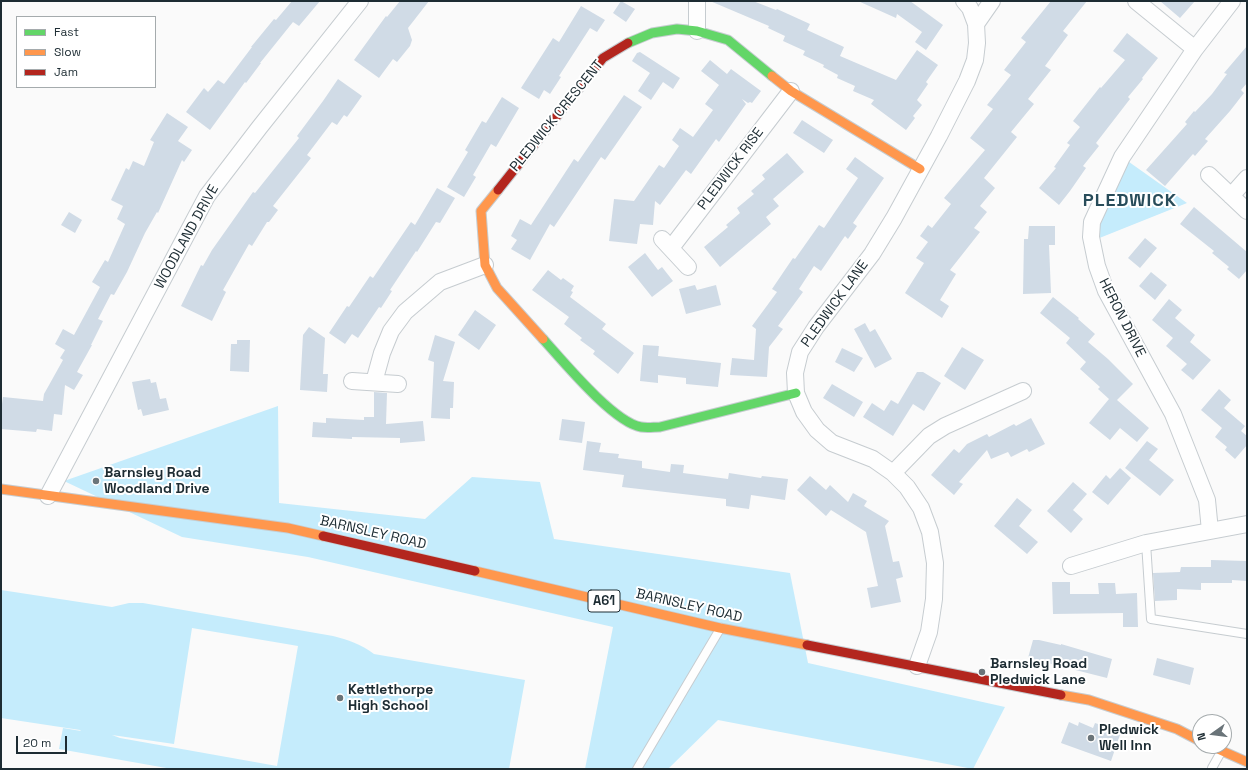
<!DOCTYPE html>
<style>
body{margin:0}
#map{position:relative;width:1248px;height:770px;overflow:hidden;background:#fafafa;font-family:"Space Grotesk",sans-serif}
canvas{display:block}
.frame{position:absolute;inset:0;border:2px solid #1d2c33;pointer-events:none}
.legend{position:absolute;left:16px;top:16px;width:140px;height:72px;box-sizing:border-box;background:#fff;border:1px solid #a5abad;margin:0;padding:5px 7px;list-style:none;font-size:12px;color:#1d2c33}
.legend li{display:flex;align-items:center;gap:8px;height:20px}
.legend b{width:20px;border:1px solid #a5abad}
.north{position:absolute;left:1192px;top:714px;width:40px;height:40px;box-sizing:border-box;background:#fff;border:1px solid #a5abad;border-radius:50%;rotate:256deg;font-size:11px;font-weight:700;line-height:16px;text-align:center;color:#1d2c33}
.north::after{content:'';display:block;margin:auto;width:14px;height:18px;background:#6a7479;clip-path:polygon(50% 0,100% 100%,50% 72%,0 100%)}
.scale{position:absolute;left:16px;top:736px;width:51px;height:18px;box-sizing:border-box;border:2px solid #1d2c33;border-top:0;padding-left:5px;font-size:12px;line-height:14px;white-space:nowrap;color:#1d2c33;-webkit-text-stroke:3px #fff;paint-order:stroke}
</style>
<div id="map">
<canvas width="1248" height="770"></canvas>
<div class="frame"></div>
<ul class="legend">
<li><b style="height:5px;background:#63d668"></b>Fast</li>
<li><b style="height:5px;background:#ff974d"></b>Slow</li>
<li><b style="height:5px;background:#b3261e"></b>Jam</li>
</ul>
<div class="north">N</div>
<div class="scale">20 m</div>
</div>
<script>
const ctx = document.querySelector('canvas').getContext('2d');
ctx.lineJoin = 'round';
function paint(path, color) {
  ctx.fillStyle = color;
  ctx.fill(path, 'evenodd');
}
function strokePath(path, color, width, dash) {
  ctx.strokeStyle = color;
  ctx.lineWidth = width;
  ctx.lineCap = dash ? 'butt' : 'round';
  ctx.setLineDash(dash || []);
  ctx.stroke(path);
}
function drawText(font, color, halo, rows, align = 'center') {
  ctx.font = font + ' "Space Grotesk",sans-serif';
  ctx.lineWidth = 4;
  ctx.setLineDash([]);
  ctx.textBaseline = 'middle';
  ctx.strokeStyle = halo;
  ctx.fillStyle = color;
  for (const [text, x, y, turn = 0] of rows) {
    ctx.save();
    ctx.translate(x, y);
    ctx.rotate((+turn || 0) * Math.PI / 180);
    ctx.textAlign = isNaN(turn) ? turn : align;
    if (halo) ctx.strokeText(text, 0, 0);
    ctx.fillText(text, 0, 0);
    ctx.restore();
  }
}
paint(new Path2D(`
 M1122 157 1187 203 1092 241Z
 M278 406 279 503 425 519 472 477 540 482 554 539 790 573 808 663 1005 707 973 769 718 720 668 769H585L613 627 308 557 182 537 64 481Z
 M1 590 112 607 129 603H143L333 636C348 640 361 644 374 654L525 680 509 769H172L59 749 63 728 81 731 80 730 1 718ZM192 628 298 646 277 766 120 738 112 735 174 744Z`), '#c5ecfc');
paint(new Path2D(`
 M292 1H320L299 26 293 22 260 63H261L246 83 245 82 210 130 186 112 204 88 208 92 218 80 224 84 252 47H251L274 19 276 20Z
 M400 1H429L408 28 412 40 410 46 397 62 393 59 379 78 354 60 386 16 387 17Z
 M621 1 635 9 626 22 613 13Z
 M710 1H753L776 10 777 9 810 24 807 30 844 47 840 56 896 80 917 50 938 65 926 82 928 84 917 100 922 105 913 116 915 118 906 130 871 104 874 100 853 91 855 86 837 78 838 75 823 67 824 65 803 55 805 51 783 41 785 36 768 28 769 26Z
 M858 1H910L943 25 926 50 915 42 922 32 897 14 896 18Z
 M1051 1H1087L1063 31 1068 35 1045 66 1051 70 1028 99 1034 104 1011 132 1017 137 984 178 995 188 980 206 987 212 974 228 980 232 950 270 956 274 940 300 949 306 942 318 905 293 924 263 916 258 928 242 920 236 928 225 932 228 951 204 944 198 985 150 970 138 993 109 987 105 1011 75 1004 70 1026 42 1021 38Z
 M1160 1H1195L1180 18Z
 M581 6 605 20 597 32 590 28 559 76 561 77 550 94 544 90 539 99 521 88 553 38 559 42Z
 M1127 33 1158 58 1142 78 1143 79 1128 97 1130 99 1096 143 1099 146 1083 166 1086 168 1070 191 1059 205 1039 188 1056 168 1054 167 1070 145 1067 143 1080 127 1073 121 1100 87 1101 88 1125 60 1113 51Z
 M1247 46V83L1241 90 1244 93 1230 111 1205 139 1208 141 1195 156 1193 154 1165 186 1146 170 1187 124 1185 122 1194 111 1195 112 1212 94 1227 74 1224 73Z
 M640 52 680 78 673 89 663 82 651 100 638 91 650 73 632 61 637 53Z
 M710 60 727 74 731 69 761 91 752 103 750 102 748 103 742 99 746 104 719 142 716 139 691 174 686 170 660 205 655 201 653 225 640 224 637 244 609 241 614 199 634 201 659 165 664 168 679 146 672 140 680 128 693 137 713 110 705 104 719 85 701 71Z
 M338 79 362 96 347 117 344 115 337 125 332 122 307 155 311 158 273 206 278 210 269 222H267L252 246 249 244 223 290 226 292 212 321 181 306 201 265 203 266 212 250 253 192 255 193 299 138 297 136 323 101Z
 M624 95 642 107 605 160 601 157 554 227 550 224 530 260 511 249 517 240 511 236 520 219 531 225 574 159 578 162Z
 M502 97 519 108 496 147 491 144 473 175 476 177 464 197 447 187 468 152 465 150 482 121 486 123Z
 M167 113 188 127 178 141 192 150 184 162 182 160 158 213 157 212 145 233 127 272 114 295 111 294 98 319 103 321 91 345H92L77 372 83 375 74 390 65 385 62 415 54 414 52 431 37 429 36 432 1 429V411L3 397 43 401 44 394 63 360 60 358 65 350 55 344 63 329 74 335 100 287 92 282 105 260 108 262 125 224 117 219 123 206 111 200 126 168 129 170 133 161 144 166 154 142 150 140Z
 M802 120 833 140 824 153 793 133Z
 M787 153 804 172 773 199 779 206 766 217 771 224 720 267 704 247 728 227 726 225 740 213 737 208 754 194 751 191 765 179 762 175Z
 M855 157 884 178 853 223 857 226 848 239 845 236 821 271 814 266 799 289 803 292 778 326 783 329 769 347 767 377 730 375 732 358 754 360 756 329 752 326 777 292 772 289 793 258 795 259 819 225 824 228 858 178 846 169Z
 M437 188 455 198 440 223 436 222 417 252 416 251 390 290 392 291 381 308 379 307 358 338 352 334 345 344 329 333 347 306 349 307 370 276 373 278 411 222 415 225Z
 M1194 207 1247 252V270L1239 279 1227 269 1229 267 1212 253 1214 251 1180 224Z
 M69 212 82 220 75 233 61 225Z
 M1029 226H1055V245H1049L1051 293 1023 294 1024 239H1028Z
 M1145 238 1157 248 1140 268 1128 258Z
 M645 253 658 270 662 267 673 281 652 297 628 267Z
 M548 270 561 280 563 278 574 286 571 291 573 292 570 297 606 324 602 329 634 353 618 374 593 354 595 351 580 340 582 338 564 324 569 317 532 290Z
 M1151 272 1167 285 1155 300 1139 286Z
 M695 285 697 290 716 285 721 305 686 314 679 289Z
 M1053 297 1079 318 1078 319 1095 334 1088 342 1108 359 1133 384 1117 400 1149 428 1137 442 1120 428 1110 440 1089 423 1109 399 1098 389 1100 387 1080 369 1086 362 1066 343 1070 338 1040 313Z
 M1169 299 1182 310 1175 318 1195 335 1190 342 1211 360 1193 380 1181 370 1187 364 1166 346 1173 338 1152 320Z
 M475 310 496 325 479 350 458 335Z
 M865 323 870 332 875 329 892 359 875 368 854 329Z
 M309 327 325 338 323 374H328L327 392 300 390 303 335Z
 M435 335 455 342 443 381 454 382 453 408H450V419L431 418 434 362 428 360Z
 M237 340H250L249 372 230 371 231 344H237Z
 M643 345 659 346 658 356 721 363 718 387 686 384V378L658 375V383L640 381Z
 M962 347 984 360 965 390 944 376Z
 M842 348 863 358 854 372 835 362Z
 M917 372H923L941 383 924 411 913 404 893 436 863 417 872 403 884 411 891 400 898 404Z
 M150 379 151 383 156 382 160 399 166 398 169 410 143 416 141 409 138 410 132 382Z
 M832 384 863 402 854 417 823 398Z
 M1219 389 1231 400 1224 408 1245 426 1241 431 1247 436V445L1235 459 1225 450 1227 447 1215 437 1222 428 1201 410Z
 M374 392 387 393 386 424 423 421 425 441 400 443V438L352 437V439L312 437 313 422 326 423V418L364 420V417H374Z
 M1031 418 1045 444 1029 452 1027 449 1011 457 1008 452 991 459 987 450 959 482 963 484 954 495 931 475 954 449 959 453 967 444 987 434 989 437 1014 424 1016 426Z
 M562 419 585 422 582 443 559 440Z
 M587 441 601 443 599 452 619 454 618 458 642 461V468L670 472 671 464 684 465 683 473 728 479 729 473 761 478 762 476 788 479 785 500 751 495 749 509 726 506V499L622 487 624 475 583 470Z
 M1147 441 1158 449 1149 460 1174 480 1160 496 1125 468Z
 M1120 468 1131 478 1108 505 1092 492 1106 475 1110 479Z
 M810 476 826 490 830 485 848 502 853 493 867 501 864 506 889 521 885 526 893 562 899 561 903 577 896 579 901 602 871 608 867 588 878 586 866 532 831 510 826 516 797 490Z
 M1073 482 1087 494 1073 510 1083 519 1071 533 1047 511Z
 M1017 498 1032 510 1019 526 1038 542 1027 554 994 526Z
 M1211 560 1247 561V581L1232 580V583H1201V590L1177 589V600L1155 601 1153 573 1180 572 1181 567H1211Z
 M1052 582H1070V594H1099L1098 583H1115L1116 594 1137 593 1138 627H1123V613L1053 614Z
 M1033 640H1039L1061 645V644L1112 659 1107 678 1028 658Z
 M1157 658 1194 668 1190 685 1153 675Z
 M1069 722 1078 726 1079 722 1093 728 1095 723 1121 732 1111 761 1061 743Z`), '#d0dbe6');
const lane = new Path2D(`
 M1146 543 1151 619 1247 634
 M1212 768 1221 752
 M637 769 720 629`);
const street = new Path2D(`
 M1136 1 1195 49 1232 1
 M976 24 992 1
 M697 31V1
 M1195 49 1122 157 1092 222 1091 237 1097 266 1106 291 1173 414 1207 500 1210 531
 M1209 175 1247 211
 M1231 196 1247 178
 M662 239 688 267
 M671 248 791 91
 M352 381 398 384
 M374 382 382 353 391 331 405 312 440 282 485 265
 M893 473 929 436 945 426 1023 391
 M48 496 207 196 259 128 360 1
 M1071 566 1146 543 1247 524
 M917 666 929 632 934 599 935 563 930 532 921 508 907 487 893 473 873 459 832 443 817 430 804 412 796 393 795 373 800 352 816 327 872 254 894 218 939 136 967 81 975 60 977 43 976 24 970 8 964 1`);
const fast = new Path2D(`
 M628 43 652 33 677 29 697 31 728 40 772 76
 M543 339C563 361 613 422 641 427 647 428 654 427 660 427L796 393`);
const slow = new Path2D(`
 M772 76 791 91 920 169
 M498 190 481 211 485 265 497 288 543 339
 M1 489 288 528 323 536
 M475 571 720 628 807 645
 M1061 695 1089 700 1177 729 1200 741
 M1211 746 1247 762`);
const jam = new Path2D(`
 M498 190 603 58 628 43
 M323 536 475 571
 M807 645 1061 695`);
strokePath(lane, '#c6ccd0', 10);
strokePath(street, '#c6ccd0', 18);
strokePath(fast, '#c6ccd0', 11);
strokePath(slow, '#c6ccd0', 11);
strokePath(jam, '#c6ccd0', 11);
strokePath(lane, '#fefefe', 8);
strokePath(street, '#fefefe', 16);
strokePath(fast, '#63d668', 9);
strokePath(slow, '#ff974d', 9);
strokePath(jam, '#b3261e', 9);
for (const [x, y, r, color] of [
 [96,481,4,"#6a7479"],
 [982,672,4,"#6a7479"],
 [340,698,4,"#6a7479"],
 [1091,738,4,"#6a7479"]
]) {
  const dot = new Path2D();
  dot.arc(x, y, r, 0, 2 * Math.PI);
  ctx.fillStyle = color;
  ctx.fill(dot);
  strokePath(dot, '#fff', 1.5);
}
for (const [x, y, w] of [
 [604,601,32]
]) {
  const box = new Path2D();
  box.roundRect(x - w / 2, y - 11, w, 22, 3);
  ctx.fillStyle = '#fff';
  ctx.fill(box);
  strokePath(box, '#1d2c33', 1);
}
drawText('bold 13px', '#1d2c33', null, [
 ["A61",604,601]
]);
drawText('14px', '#1d2c33', '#fff', [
 ["PLEDWICK CRESCENT",557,116,-51],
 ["PLEDWICK RISE",731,169,-53],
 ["WOODLAND DRIVE",187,237,-61],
 ["PLEDWICK LANE",835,304,-54],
 ["HERON DRIVE",1122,318,63],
 ["BARNSLEY ROAD",373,533,13],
 ["BARNSLEY ROAD",689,606,13]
]);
drawText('bold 14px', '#1d2c33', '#fff', [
 ["Barnsley Road",104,473],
 ["Woodland Drive",104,489],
 ["Barnsley Road",990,664],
 ["Pledwick Lane",990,680],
 ["Kettlethorpe",348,690],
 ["High School",348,706],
 ["Pledwick",1099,730],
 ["Well Inn",1099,746]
], 'left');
ctx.letterSpacing = '1px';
drawText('bold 18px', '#284c5a', '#fff', [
 ["PLEDWICK",1130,201]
]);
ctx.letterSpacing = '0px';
</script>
